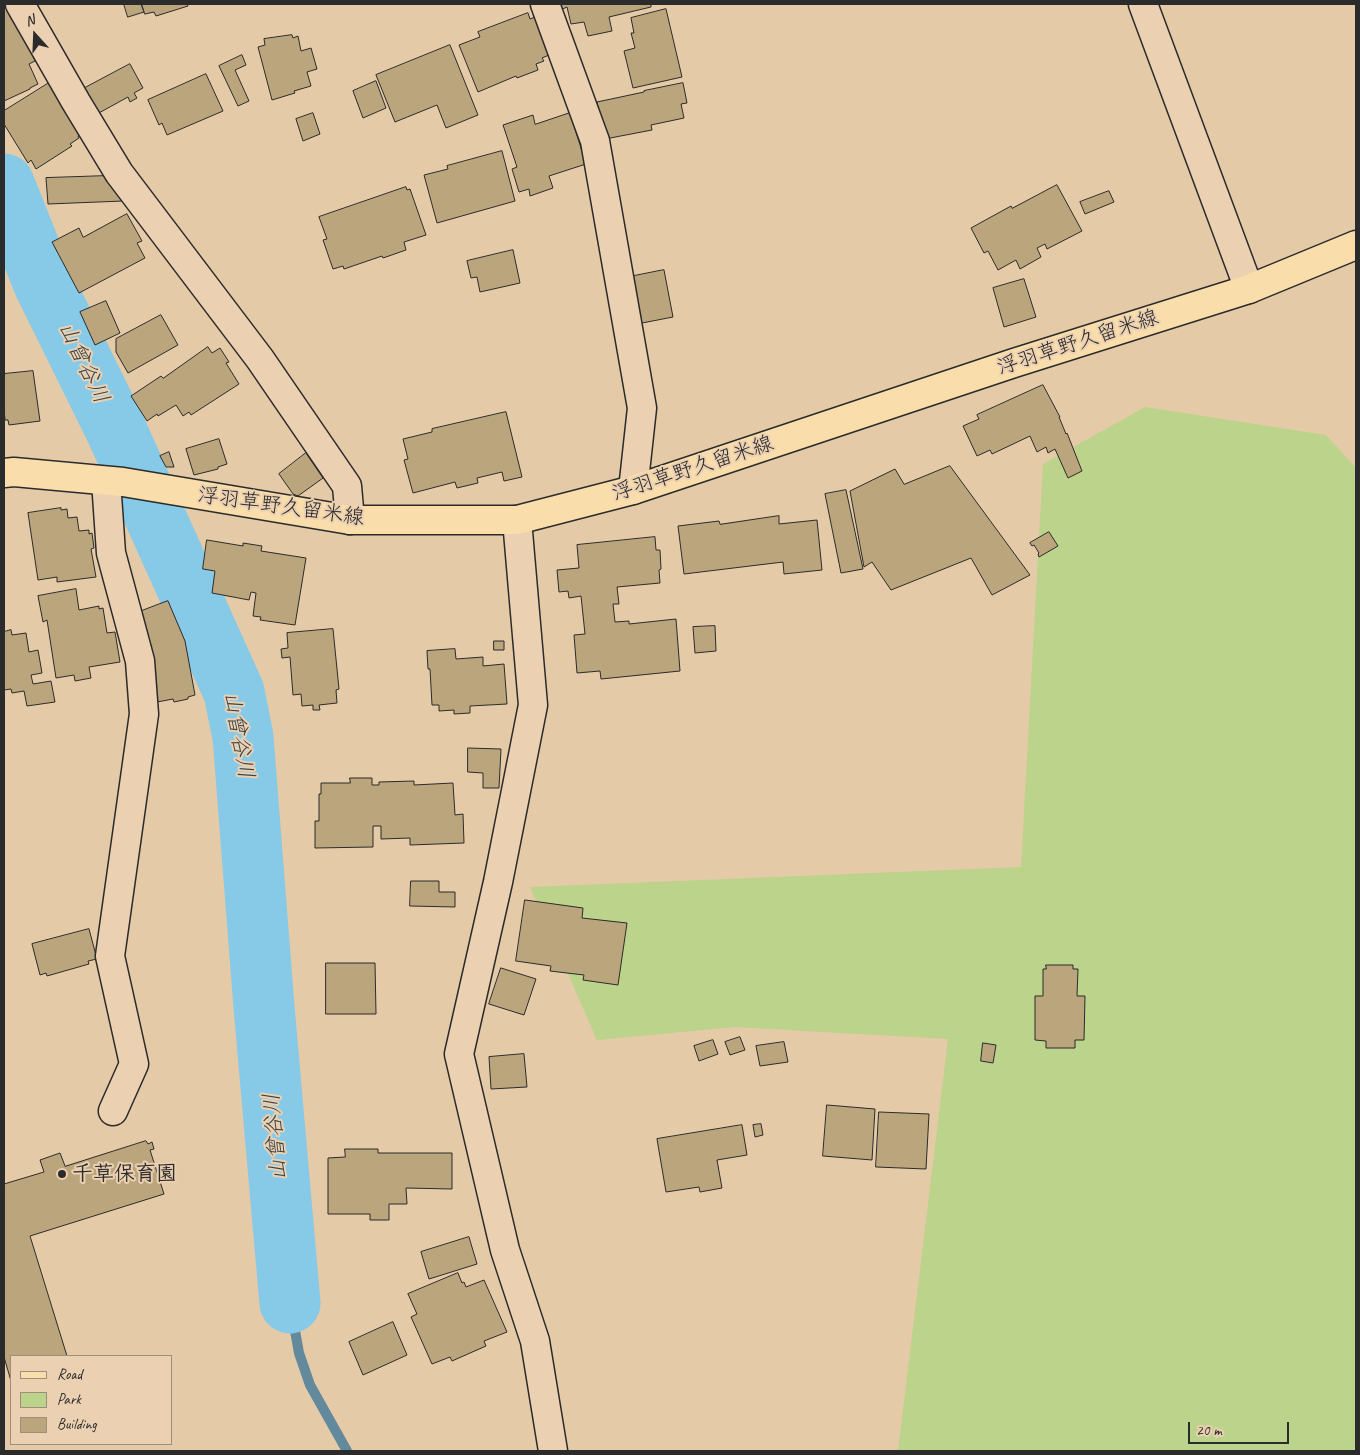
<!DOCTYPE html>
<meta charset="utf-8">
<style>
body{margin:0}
#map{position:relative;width:1360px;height:1455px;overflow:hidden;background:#e5caa7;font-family:Caveat,sans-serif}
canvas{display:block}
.frame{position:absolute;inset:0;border:5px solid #2b2b2b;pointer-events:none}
.legend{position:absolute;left:10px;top:1355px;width:162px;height:90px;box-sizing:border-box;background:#ebd0b2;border:1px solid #9e8e7c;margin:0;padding:6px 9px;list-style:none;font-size:15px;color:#2b2b2b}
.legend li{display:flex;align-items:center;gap:10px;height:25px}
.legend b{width:25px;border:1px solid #9e8e7c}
.north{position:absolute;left:10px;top:10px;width:50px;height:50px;-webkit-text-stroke:4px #ebd0b2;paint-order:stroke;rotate:340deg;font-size:14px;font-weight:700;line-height:20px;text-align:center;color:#2b2b2b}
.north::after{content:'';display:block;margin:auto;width:18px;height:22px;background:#2b2b2b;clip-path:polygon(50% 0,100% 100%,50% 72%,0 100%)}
.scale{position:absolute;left:1188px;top:1422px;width:101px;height:22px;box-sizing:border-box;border:2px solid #2b2b2b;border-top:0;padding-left:6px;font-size:15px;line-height:18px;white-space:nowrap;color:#2b2b2b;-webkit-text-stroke:4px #ebd0b2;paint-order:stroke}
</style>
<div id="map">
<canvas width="1360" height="1455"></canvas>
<div class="frame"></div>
<ul class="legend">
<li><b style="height:6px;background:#f9deab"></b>Road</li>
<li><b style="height:14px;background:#bbd38a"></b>Park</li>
<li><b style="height:14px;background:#bba57d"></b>Building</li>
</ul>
<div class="north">N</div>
<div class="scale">20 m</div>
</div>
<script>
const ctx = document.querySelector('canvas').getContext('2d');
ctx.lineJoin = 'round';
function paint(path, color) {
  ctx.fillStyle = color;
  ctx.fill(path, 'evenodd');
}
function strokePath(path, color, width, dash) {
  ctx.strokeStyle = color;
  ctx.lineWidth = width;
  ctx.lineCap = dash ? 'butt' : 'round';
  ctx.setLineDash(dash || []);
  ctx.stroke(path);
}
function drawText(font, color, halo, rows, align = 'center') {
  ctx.font = font + ' Caveat,"Klee One",sans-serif';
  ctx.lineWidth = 4;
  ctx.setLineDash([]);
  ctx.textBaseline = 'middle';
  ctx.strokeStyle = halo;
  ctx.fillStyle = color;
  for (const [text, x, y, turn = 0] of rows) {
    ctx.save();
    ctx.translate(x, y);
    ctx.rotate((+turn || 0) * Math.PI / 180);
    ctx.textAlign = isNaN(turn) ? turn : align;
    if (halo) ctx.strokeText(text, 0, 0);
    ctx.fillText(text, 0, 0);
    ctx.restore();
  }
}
paint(new Path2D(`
 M1145 407 1326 435 1356 468V1451H898L948 1039 735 1027 597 1040 530 887 1021 867 1043 464Z`), '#bbd38a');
strokePath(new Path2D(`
 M290 1303 299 1353 310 1385 347 1451`), '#628a9c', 10);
strokePath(new Path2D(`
 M4 184 44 284 117 432 234 692 243 737 264 1007 290 1303`), '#86cae7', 61);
const building = new Path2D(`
 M4 4H6L13 19 17 17 35 61 29 64 38 84 30 88V89L4 101Z
 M124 4H141L144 12 128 17Z
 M142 4H187L188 6 156 16 154 12 145 14Z
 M555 4H651V7L609 17 612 31 588 36 584 22 571 24 567 7 558 11Z
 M666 9 682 77 633 88 624 51 635 48 631 33H634L631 18Z
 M528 13 530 19 535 17 549 55 542 58 544 61 536 64 538 70 517 78 516 76 478 92 459 45 480 37 478 32Z
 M292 35 293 38 298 36 301 51 311 48 317 69 307 72 311 86 294 91 295 93 272 100 258 47 265 45 264 39Z
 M450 45 478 115 446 128 437 105 395 122 376 75Z
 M242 55 246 65 235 70 249 101 238 106 219 66Z
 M130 64 143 88 134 93 137 98 130 102 128 97 97 114 83 89Z
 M206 74 223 111 167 135 162 123 159 125 148 100Z
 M376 81 386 108 363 118 353 91Z
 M49 83 80 134 78 136 79 138 70 144 72 146 36 169 31 160 28 163 4 124V111Z
 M683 83 687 103 681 104 684 118 651 125 652 130 605 139 597 102 644 92V91Z
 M313 113 320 134 303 141 296 119Z
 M570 113 586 164 549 176 553 188 530 196 529 189 519 192 512 169 517 167 503 125 533 115 535 124Z
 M502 151 515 201 437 223 424 175 448 169 447 166Z
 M104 176 123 201 48 204 46 178Z
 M1057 185 1082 231 1047 249 1045 244 1037 248 1041 257 1020 269 1016 260 998 270 988 251 984 253 971 228 1011 206 1012 208Z
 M406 187 407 190 410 189 426 235 404 242 406 250 383 258 382 256 344 269 343 266 333 269 323 240 327 239 319 217Z
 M1109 191 1114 202 1085 214 1080 202Z
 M127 214 142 241 137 243 145 258 79 293 52 242 79 228 83 237Z
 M513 250 520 283 480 292 477 277 471 278 467 261Z
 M664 270 673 317 637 324 629 277Z
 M1024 279 1036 317 1004 327 993 288Z
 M106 301 120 333 95 345 80 312Z
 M161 315 178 345 128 373 116 352V339Z
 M208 347 212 353 220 348 229 362 226 363 239 384 191 415 189 412 183 416 176 405 158 416 157 414 147 421 131 396 161 376 163 378Z
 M33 371 40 421 9 425 8 420H5L4 409V374Z
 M1043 385 1060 417H1059L1066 434 1067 433 1082 471 1068 478 1055 449 1048 453 1046 447 1037 452 1030 436 992 454 990 450 977 456 963 426 979 419 977 415Z
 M506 412 522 477 504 481 502 472 477 478 478 483 457 488 455 482 413 493 404 460 408 459 403 439 432 432V429Z
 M219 439 227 464 218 467V469L194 475 186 449Z
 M169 452 174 467H166L160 456Z
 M306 453 323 478 298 496 293 494 279 474Z
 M950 466 1030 575 992 595 971 558 891 590 872 562 864 567 850 491 895 469 904 484Z
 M846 490 863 569 841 573 825 494Z
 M61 508V510L67 509 68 518 77 517 79 531 89 530V534L92 533 94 548 91 549 96 577 57 582V577L38 580 28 513Z
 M779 516V524L817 520 822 570 784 574 783 562 684 574 678 526 719 521 720 524Z
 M1049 532 1058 546 1039 557 1038 554 1039 553 1034 545 1032 546 1030 543Z
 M655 537 656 550H660L661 569 659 570 660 583 617 587 619 604H613L615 622 629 621V624L676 619 680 671 601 679 600 671 577 673 574 635 585 634 581 596 569 598 568 591 559 592 557 570 579 568 577 545Z
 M207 540 243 546V543L262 546 261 551 306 558 295 625 260 620 261 617 253 616 256 593 251 592 249 600 212 593 215 571 203 569Z
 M76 589 79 610 99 606V609L103 608 107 633 115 632 120 662 89 667 91 678 75 681 74 675 56 678 47 620 43 622 38 596Z
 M168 601 185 641 195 695 188 697V699L174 702 173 699 157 702 148 647 151 646 139 612Z
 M715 626 716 651 695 653 693 627Z
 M333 629 339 689 336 690 337 703 319 705 320 710H313V705L302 706 301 694 293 695 290 657 282 658 281 649 288 648 287 633Z
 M11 630 12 635 26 633 29 652 38 650 42 673 31 675 33 684 51 681 55 702 27 706 24 691 12 693 11 689 4 690V632Z
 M494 641H504V650H494Z
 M455 649 456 659 483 657V666L504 664 507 704 470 706V713L454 714V710L439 711V705H432L430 669H428L427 651Z
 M468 748 501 749 499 788H483V773L468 772Z
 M350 778H372V785H379V782L414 781V785L453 783 455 815 463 814 464 843 410 845V838L381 839V826H373V847L315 848V821H319V794H321V783H350Z
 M411 881H439V892H455V907L410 906Z
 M525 900 583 908 582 918 627 923 618 985 583 980 584 975 550 971 551 966 516 961Z
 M89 929 97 959 88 961 89 964 47 976 46 973 40 975 32 944Z
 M326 963H375L376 1014H326Z
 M1046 965H1073V969H1078L1077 996H1085L1084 1040H1075V1048H1046V1041L1035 1040V996H1043V969H1046Z
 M501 968 536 979 524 1015 489 1004Z
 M740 1037 745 1050 730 1055 725 1042Z
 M713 1040 718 1054 699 1061 694 1046Z
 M784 1042 788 1062 760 1066 756 1046Z
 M983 1043 996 1045 993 1063 981 1061Z
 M524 1054 527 1087 491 1089 489 1057Z
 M827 1105 875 1109 872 1160 823 1156Z
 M879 1112 929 1114 926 1169 876 1167Z
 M761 1124 763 1135 755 1137 753 1125Z
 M742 1125 747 1155 717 1160 722 1188 700 1192 699 1187 666 1192 657 1139Z
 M146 1141 148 1144 152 1142 154 1149 150 1150 164 1194 30 1236 67 1356H11V1381L4 1357V1184L44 1172 40 1160 60 1153 65 1166Z
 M345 1149H378V1153H452V1189L406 1188 407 1204H389V1220H370V1214H328V1158L345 1157Z
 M469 1237 477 1264 429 1279 421 1252Z
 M458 1273 462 1283 464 1282 466 1287 484 1280 507 1332 484 1341 486 1346 452 1361 450 1357 432 1364 411 1317 417 1314 408 1294Z
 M393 1322 407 1355 363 1375 349 1342Z`);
paint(building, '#bba57d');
strokePath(building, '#2b2b2b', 1);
const minor = new Path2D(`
 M20 4 76 102 119 173 260 359 347 486 350 520
 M545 4 595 141 642 408 633 490
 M1143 4 1249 289
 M106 481 111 553 140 661 144 714 110 956 134 1064 113 1111
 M517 520 533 705 498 882 459 1054 505 1250 535 1341 553 1451`);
const major = new Path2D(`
 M4 473 14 472 123 482 350 520H517L633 490 1014 363 1249 289 1356 245`);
strokePath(minor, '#2b2b2b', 31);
strokePath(major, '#2b2b2b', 31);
strokePath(minor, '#ebd0b2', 28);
strokePath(major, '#f9deab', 28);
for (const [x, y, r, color] of [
 [62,1174,5,"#2b2b2b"]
]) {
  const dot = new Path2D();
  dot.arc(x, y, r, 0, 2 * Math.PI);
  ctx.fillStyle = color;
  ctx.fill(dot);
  strokePath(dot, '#ebd0b2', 2);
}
drawText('21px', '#2b2b2b', '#ebd0b2', [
 ["浮羽草野久留米線",1078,343,-18],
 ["浮羽草野久留米線",693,469,-18],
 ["浮羽草野久留米線",281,507,8]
]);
drawText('bold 21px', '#2b2b2b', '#ebd0b2', [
 ["千草保育園",72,1174]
], 'left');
drawText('italic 22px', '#394347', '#ebd0b2', [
 ["山曾谷川",83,363,64],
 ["山曾谷川",238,735,80],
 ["山曾谷川",276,1137,-95]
]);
</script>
